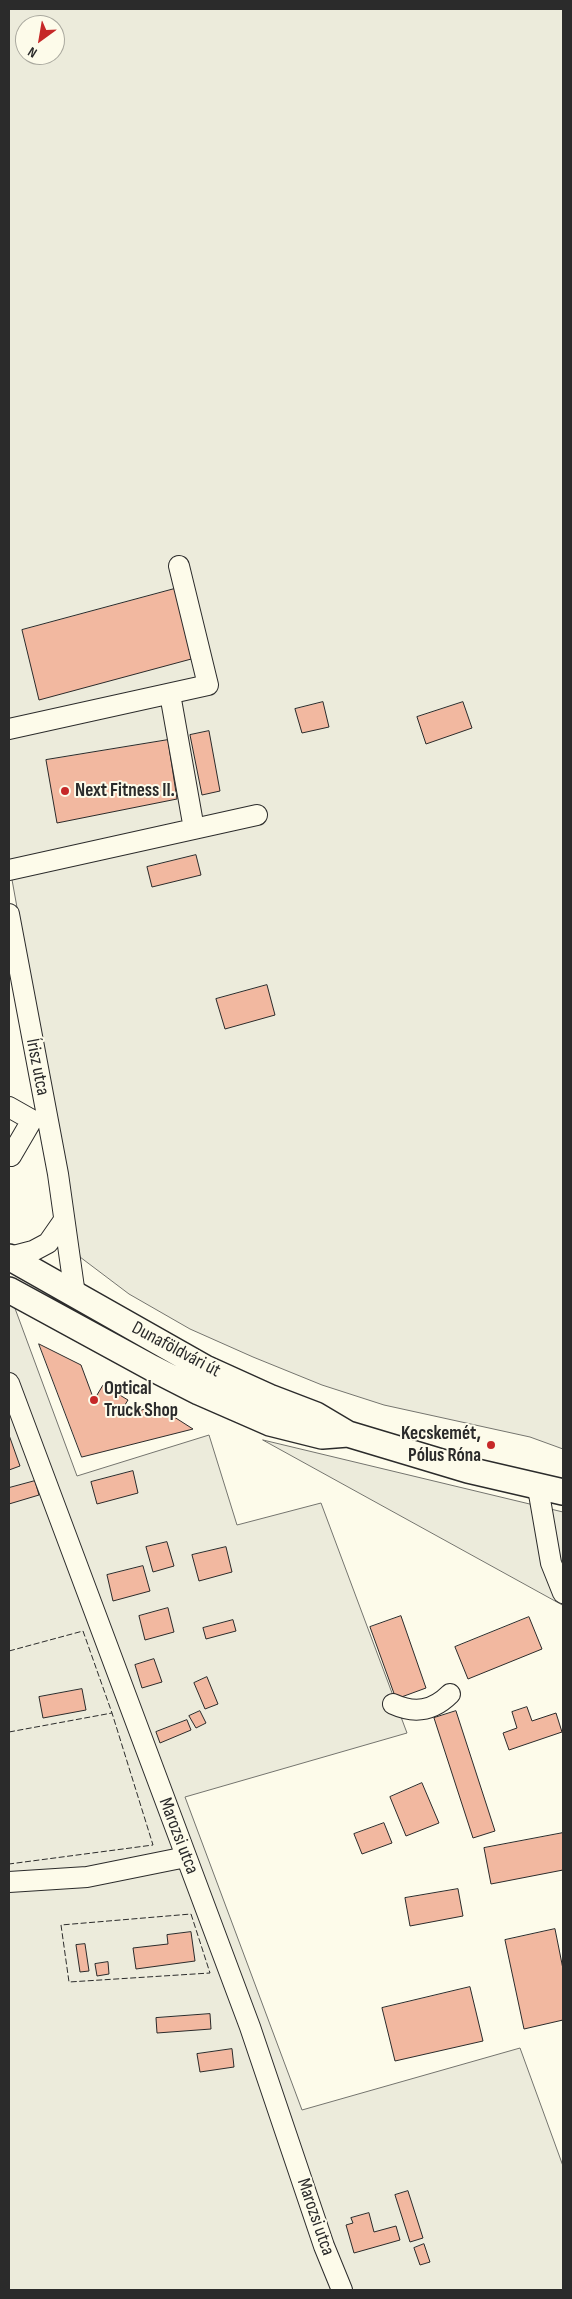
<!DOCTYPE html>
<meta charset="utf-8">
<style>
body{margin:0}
#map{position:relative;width:572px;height:2299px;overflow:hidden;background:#fdfbea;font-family:"Sofia Sans Condensed",sans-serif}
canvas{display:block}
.frame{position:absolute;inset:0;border:10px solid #2b2b2b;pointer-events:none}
.north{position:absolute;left:15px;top:15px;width:50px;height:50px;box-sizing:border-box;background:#fdfbea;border:1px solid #a9a89e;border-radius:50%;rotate:212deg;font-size:14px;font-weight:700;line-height:20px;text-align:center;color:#2b2b2b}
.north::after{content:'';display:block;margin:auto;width:18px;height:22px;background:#c62828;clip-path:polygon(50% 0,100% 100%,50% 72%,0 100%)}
</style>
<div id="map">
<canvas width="572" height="2299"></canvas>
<div class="frame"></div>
<div class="north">N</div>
</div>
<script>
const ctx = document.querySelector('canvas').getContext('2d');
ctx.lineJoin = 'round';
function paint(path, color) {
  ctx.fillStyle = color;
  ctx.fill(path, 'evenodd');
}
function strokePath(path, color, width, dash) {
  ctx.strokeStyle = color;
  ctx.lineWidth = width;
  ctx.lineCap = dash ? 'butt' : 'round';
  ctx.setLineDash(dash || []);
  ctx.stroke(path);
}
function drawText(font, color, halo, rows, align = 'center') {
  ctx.font = font + ' "Sofia Sans Condensed",sans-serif';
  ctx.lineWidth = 4;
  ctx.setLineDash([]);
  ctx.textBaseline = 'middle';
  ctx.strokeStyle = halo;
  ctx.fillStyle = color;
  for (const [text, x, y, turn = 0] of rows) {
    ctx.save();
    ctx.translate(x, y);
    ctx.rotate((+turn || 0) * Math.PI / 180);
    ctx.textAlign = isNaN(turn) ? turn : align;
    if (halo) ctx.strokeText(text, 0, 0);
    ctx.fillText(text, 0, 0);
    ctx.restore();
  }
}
const green = new Path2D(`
 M9 9H563V1449L530 1437 384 1405 322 1385 253 1357 190 1329 129 1294 80 1257 9 863ZM25 25H55V55H25Z
 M9 1301 13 1303 77 1476 209 1435 237 1525 321 1503 407 1733 185 1797 302 2110 520 2048 563 2166V2290H9Z
 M263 1440 563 1512V1605Z`);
paint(green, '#ecebdb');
strokePath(green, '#74746e', 1);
const building = new Path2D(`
 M178 588 195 658 39 700 22 630Z
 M323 702 329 727 302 733 295 709Z
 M463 702 472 728 426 744 417 717Z
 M209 731 220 791 202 795 190 735Z
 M168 740 177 799 57 823 46 760Z
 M196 855 201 875 152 887 147 867Z
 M267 985 275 1015 225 1029 216 999Z
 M39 1344 81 1365 94 1400 103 1385 128 1400 118 1416 157 1406 193 1429 82 1457Z
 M9 1435 20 1466 9 1470Z
 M133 1471 138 1493 97 1504 91 1482Z
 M35 1481 39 1495 9 1504V1488Z
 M167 1542 174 1566 153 1572 146 1547Z
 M226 1547 232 1572 199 1581 192 1555Z
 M143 1566 150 1591 113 1601 107 1575Z
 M168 1608 174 1632 145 1640 139 1616Z
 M401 1616 426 1688 396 1699 370 1627Z
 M529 1617 542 1649 468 1679 455 1647Z
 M233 1620 236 1631 206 1639 203 1628Z
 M154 1659 162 1682 142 1688 135 1665Z
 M207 1677 218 1704 205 1709 194 1683Z
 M82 1689 86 1710 43 1718 39 1697Z
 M527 1707 532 1721 556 1713 562 1732 509 1750 503 1733 517 1728 512 1712Z
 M200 1711 206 1723 196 1728 189 1716Z
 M456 1711 495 1831 473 1838 434 1718Z
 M187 1720 191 1730 160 1743 156 1732Z
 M422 1783 439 1823 406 1836 390 1797Z
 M384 1823 392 1843 362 1854 354 1834Z
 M563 1833V1870L491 1884 484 1848Z
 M458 1889 463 1916 410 1926 405 1898Z
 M555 1929 563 1969V2020L524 2029 505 1940Z
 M191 1932 195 1961 136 1969 133 1948 168 1944 167 1935Z
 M85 1944 89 1971 80 1972 76 1945Z
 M108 1962 109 1974 97 1976 95 1964Z
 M470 1987 483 2041 395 2061 382 2008Z
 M210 2014 211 2029 157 2033 156 2018Z
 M232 2049 234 2067 200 2072 197 2054Z
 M408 2191 423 2238 410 2242 395 2195Z
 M369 2213 374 2232 396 2226 400 2240 354 2253 346 2225 353 2223 351 2218Z
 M424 2244 430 2262 420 2265 414 2248Z`);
paint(building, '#f2b8a0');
strokePath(building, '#2b2b2b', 1);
const minor = new Path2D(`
 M170 694 194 829
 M9 729 208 685 179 566
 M9 870 257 815
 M9 914 58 1174 75 1295
 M9 1107 32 1120 11 1156 9 1154
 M10 1257 33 1251 48 1243 64 1220
 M9 1383 250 2027 324 2246 342 2290
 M538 1488 551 1563 563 1593
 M393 1704C415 1714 433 1711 450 1694
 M9 1882 87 1877 186 1857`);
const major = new Path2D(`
 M9 1257 205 1368 269 1397 316 1415 348 1434 468 1470 563 1492
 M9 1290 152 1368 199 1392 270 1423 322 1436 348 1434`);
strokePath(minor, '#2b2b2b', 22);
strokePath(major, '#2b2b2b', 28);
strokePath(minor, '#fdfbea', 20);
strokePath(major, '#fdfbea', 25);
strokePath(new Path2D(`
 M9 1651 83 1631 112 1713 153 1845 9 1864
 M9 1732 112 1713
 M191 1914 210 1973 69 1982 61 1925Z`), '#2b2b2b', 1, [6, 2.5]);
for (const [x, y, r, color] of [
 [65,791,5,"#c62828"],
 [94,1400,5,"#c62828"],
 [491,1445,5,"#c62828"]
]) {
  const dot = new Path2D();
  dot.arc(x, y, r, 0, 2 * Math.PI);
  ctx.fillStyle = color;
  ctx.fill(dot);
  strokePath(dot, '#fdfbea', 2);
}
drawText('bold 19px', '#2b2b2b', '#fdfbea', [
 ["Next Fitness II.",75,791],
 ["Optical",104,1389],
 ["Truck Shop",104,1411],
 ["Kecskemét,",481,1434,"right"],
 ["Pólus Róna",481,1456,"right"]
], 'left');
drawText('19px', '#2b2b2b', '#fdfbea', [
 ["Írisz utca",37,1067,79],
 ["Dunaföldvári út",176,1350,28],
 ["Marozsi utca",178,1836,69],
 ["Marozsi utca",315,2217,71]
]);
</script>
